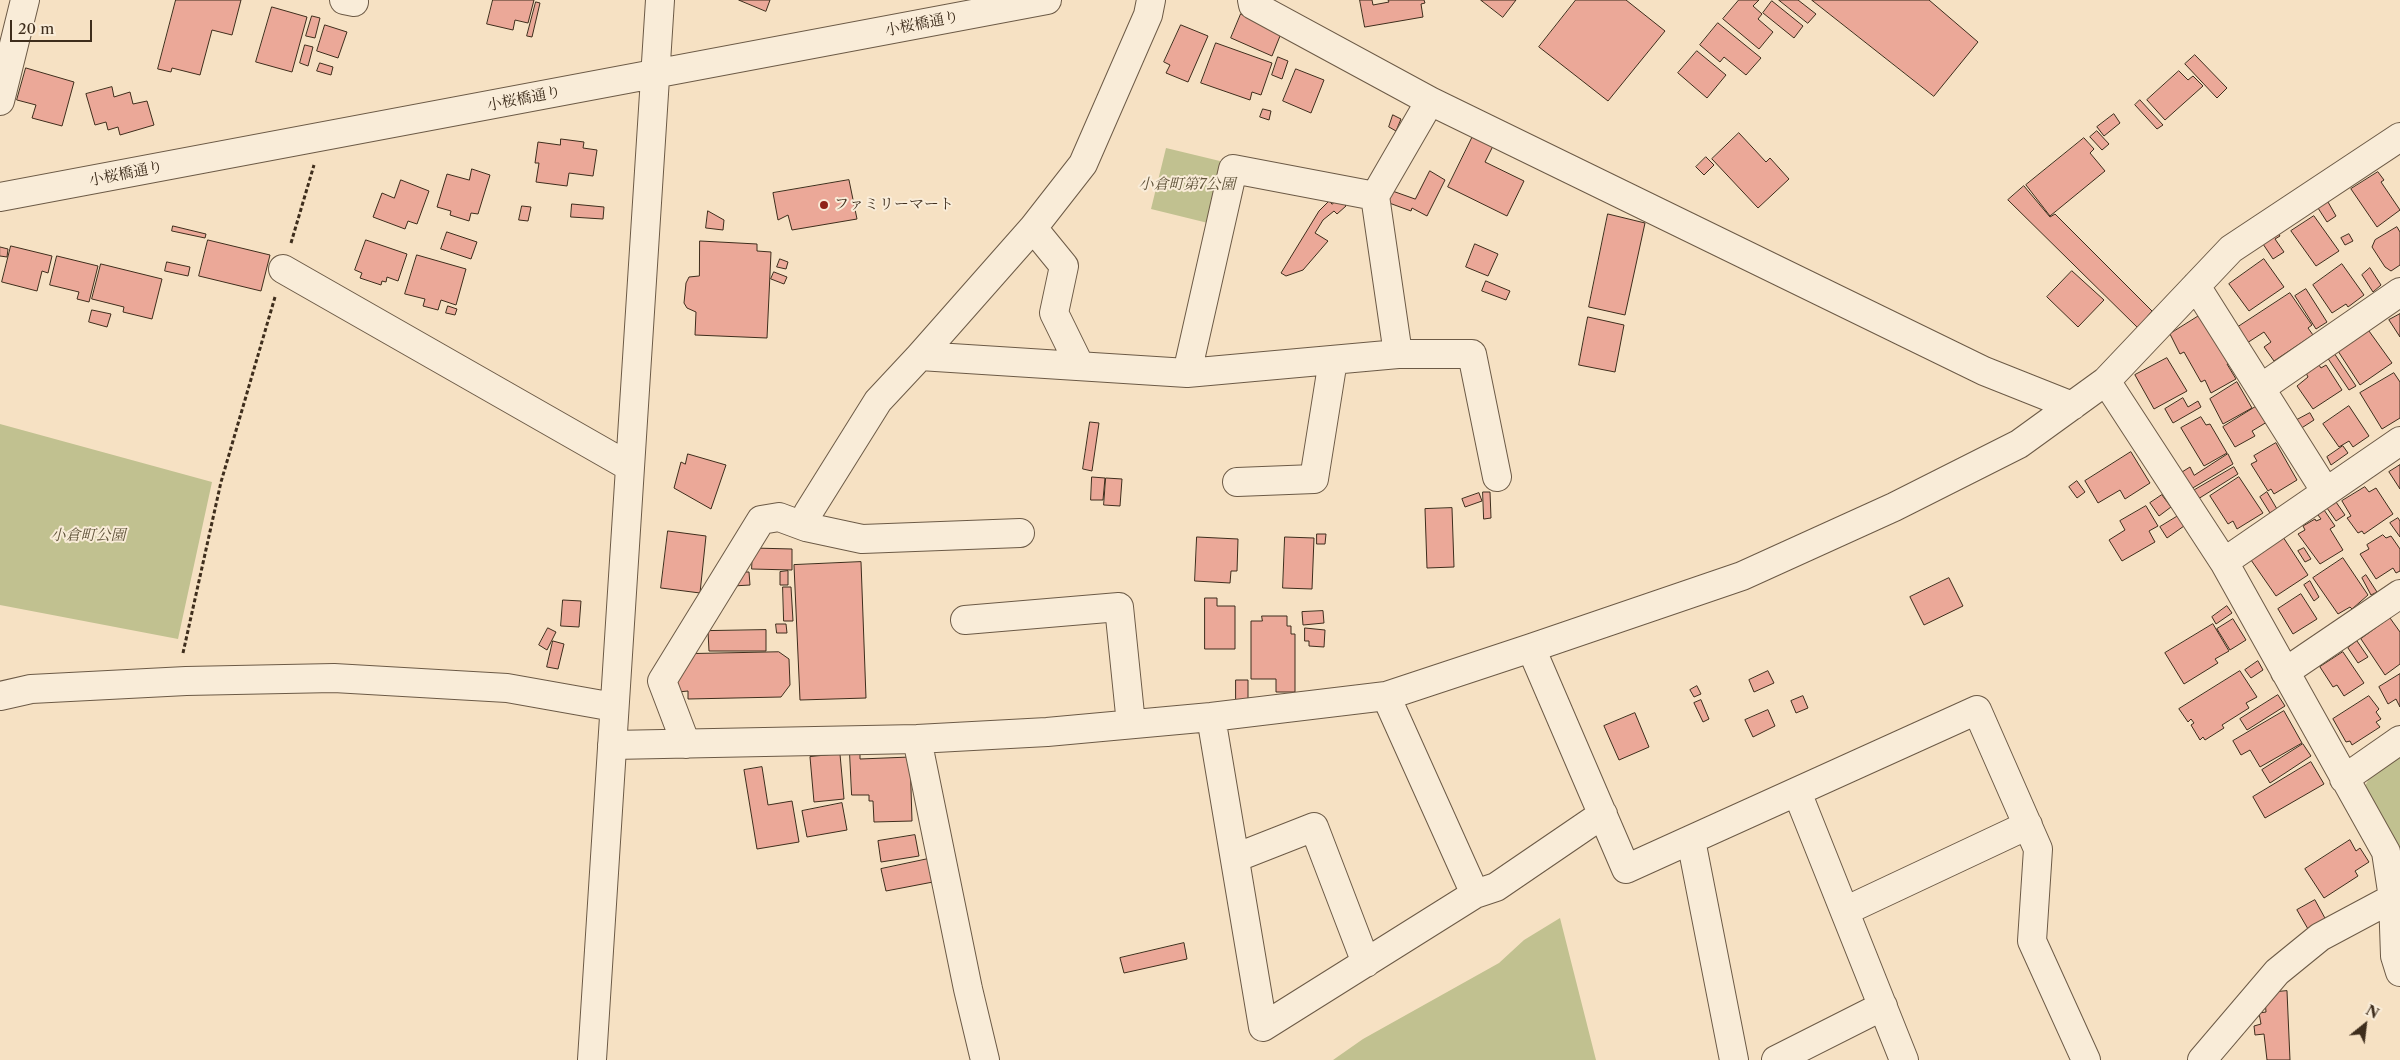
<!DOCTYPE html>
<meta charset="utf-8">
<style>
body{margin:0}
#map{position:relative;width:2400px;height:1060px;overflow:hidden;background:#f6e1c3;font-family:"Libre Caslon Text",serif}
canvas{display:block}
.north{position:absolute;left:2340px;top:1000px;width:50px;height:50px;-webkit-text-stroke:4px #f9ecd8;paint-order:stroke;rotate:29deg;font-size:14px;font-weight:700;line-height:20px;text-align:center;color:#3e2d1c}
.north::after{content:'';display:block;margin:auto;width:18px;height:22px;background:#3e2d1c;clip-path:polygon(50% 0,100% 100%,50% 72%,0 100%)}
.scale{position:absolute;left:10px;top:20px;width:82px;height:22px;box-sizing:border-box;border:2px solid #3e2d1c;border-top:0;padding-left:6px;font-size:15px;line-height:18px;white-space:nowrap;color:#3e2d1c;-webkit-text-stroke:4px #f9ecd8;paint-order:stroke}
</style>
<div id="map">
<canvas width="2400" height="1060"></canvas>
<div class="north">N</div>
<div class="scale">20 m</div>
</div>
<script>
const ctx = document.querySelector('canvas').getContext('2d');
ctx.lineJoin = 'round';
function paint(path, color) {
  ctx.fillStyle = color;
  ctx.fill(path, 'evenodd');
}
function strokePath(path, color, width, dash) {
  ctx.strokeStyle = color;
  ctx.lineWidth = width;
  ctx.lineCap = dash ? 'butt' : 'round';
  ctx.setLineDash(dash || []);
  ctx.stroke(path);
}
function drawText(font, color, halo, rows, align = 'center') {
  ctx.font = font + ' "Libre Caslon Text","Noto Serif JP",serif';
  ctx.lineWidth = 4;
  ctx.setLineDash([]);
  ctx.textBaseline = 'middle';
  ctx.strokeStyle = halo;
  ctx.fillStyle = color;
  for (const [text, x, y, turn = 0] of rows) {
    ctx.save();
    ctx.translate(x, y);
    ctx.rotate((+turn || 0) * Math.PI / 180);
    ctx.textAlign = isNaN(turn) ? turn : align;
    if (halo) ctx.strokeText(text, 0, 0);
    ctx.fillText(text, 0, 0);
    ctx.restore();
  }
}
paint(new Path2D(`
 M1166 148 1224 162 1208 223 1151 209Z
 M0 424 212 482 178 639 0 605Z
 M2400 754V871L2365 786 2372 773Z
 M1560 918 1596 1060H1333L1363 1039 1499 963 1524 940Z`), '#c1c190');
const building = new Path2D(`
 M176 0H241L232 35 212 30 200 75 172 68 171 72 158 69Z
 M493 0H534L528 23 515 20 513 30 487 24Z
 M739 0H770L766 11Z
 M1360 0H1372L1373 5 1389 2 1388 0H1424L1425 3 1421 4 1423 17 1365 27Z
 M1481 0H1516L1503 17Z
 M1576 0H1626L1665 31 1608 101 1539 47Z
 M1739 0H1759L1753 6 1762 14 1758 19 1773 32 1759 49 1723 19Z
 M1779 0H1798L1816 14 1808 23Z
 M1812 0H1929L1978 42 1934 96Z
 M1772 1 1803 26 1794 38 1763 13Z
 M536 2 540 3 532 37 527 36Z
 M272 7 307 17 292 72 256 62Z
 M1241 14 1282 31 1272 56 1231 38Z
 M312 16 320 18 315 38 306 36Z
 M1718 23 1761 58 1746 75 1724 57 1720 62 1700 45Z
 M325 25 347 32 338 58 317 51Z
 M1181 25 1208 36 1188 82 1166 73 1170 65 1164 62Z
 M1216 43 1272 63 1261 95 1252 92 1250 100 1201 83Z
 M305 45 313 47 308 66 300 63Z
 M1697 51 1726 75 1707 98 1678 73Z
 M2195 55 2227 88 2217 98 2185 64Z
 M1278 57 1288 61 1282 79 1272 75Z
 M320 63 333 67 331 75 317 71Z
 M26 68 74 82 62 126 32 118 36 105 17 100Z
 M1296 69 1324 80 1311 113 1283 101Z
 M2179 71 2188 80 2193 76 2203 86 2165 120 2147 100Z
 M112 87 114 97 130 92 133 104 147 101 154 125 120 135 118 127 108 130 106 122 95 125 86 94Z
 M2140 100 2163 125 2157 129 2135 105Z
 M1263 109 1271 111 1269 120 1260 117Z
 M2114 114 2120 123 2104 136 2097 127Z
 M1393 115 1401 119 1396 131 1389 127Z
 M2097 131 2109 144 2102 150 2090 137Z
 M1739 133 1766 162 1770 158 1789 179 1758 208 1712 159Z
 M1474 134 1494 144 1485 162 1524 181 1507 216 1448 187Z
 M2084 138 2094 149 2090 153 2105 171 2050 216 2026 185Z
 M561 139 584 142 583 148 597 150 593 176 569 173 567 186 536 182 539 163H535L538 142 560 145Z
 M1706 157 1714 165 1704 175 1696 167Z
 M472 169 490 175 478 214 471 213 469 221 450 215 451 211 437 207 447 174 469 180Z
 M1430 171 1445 180 1427 216 1412 208 1411 211 1381 200 1384 188 1415 199Z
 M2378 172 2384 180 2381 182 2400 210 2377 227 2351 189Z
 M401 180 429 191 417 224 408 221 405 229 373 217 382 193 394 198Z
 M849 180 857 219 792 230 788 215 778 220 773 193Z
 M2024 186 2050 217 2055 214 2152 311 2138 328 2008 200Z
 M1338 198 1346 206 1337 214 1334 211 1323 220 1315 233 1328 241 1303 270 1286 276 1281 273 1319 211 1329 201 1332 204Z
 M2328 202 2336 216 2327 222 2318 208Z
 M572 204 604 207 603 219 571 217Z
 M522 206 531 207 528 221 519 220Z
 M708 211 724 220 723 230 706 228Z
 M1608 214 1645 223 1625 315 1589 307Z
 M2314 216 2339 251 2316 266 2291 231Z
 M173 226 206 234 205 238 172 231Z
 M2397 227 2400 232V265L2391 271 2385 267 2372 247 2375 240Z
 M2276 230 2280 236 2275 239 2284 252 2273 259 2261 241Z
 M447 232 477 242 471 259 441 249Z
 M2349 234 2353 241 2345 245 2341 238Z
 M208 240 270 255 261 291 199 276Z
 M366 240 407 254 398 281 387 277 386 282 382 281 381 285 360 278 362 273 355 270Z
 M700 241 757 244V251L771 252 767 338 695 335 696 312 687 308 684 303 686 283 689 277 699 276Z
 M1475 244 1498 254 1488 276 1466 267Z
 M11 246 52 256 48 273 42 271 37 291 2 282Z
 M0 247 8 249 7 257 0 256Z
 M417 255 466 269 456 305 441 300 438 310 423 306 425 299 405 294Z
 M57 256 98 266 89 302 77 299 79 292 50 285Z
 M780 259 788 262 786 269 777 267Z
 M2264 259 2284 287 2249 311 2229 284Z
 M167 262 190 267 188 276 165 271Z
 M101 264 162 279 152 319 123 312 124 307 92 299Z
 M2342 264 2364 295 2348 307 2346 304 2332 313 2313 285Z
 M2370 268 2381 285 2373 292 2362 275Z
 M2072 271 2104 300 2078 327 2047 297Z
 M774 272 787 277 784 284 771 279Z
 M1486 281 1510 291 1506 300 1482 291Z
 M2306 289 2327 322 2316 329 2295 296Z
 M2290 293 2312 325 2308 328 2313 335 2274 361 2264 347 2271 342 2264 332 2247 343 2238 327Z
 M448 306 457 309 455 315 446 313Z
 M92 310 111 314 107 327 89 322Z
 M2202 314 2231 362 2227 364 2236 379 2211 393 2205 380 2201 382 2184 352 2180 354 2170 334Z
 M2400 314V337L2389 320Z
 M1588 317 1624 325 1615 372 1579 365Z
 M2369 331 2392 363 2360 385 2338 351Z
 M2334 353 2356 386 2349 390 2327 357Z
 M2167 358 2187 391 2154 409 2135 375Z
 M2319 365 2321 368 2326 365 2342 390 2313 409 2297 386 2308 377 2306 373Z
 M2394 373 2400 382V418L2382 429 2360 393Z
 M2237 382 2252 408 2223 424 2210 399Z
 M2183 398 2188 407 2198 401 2201 407 2173 423 2165 409Z
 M2257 406 2267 422 2252 431 2255 436 2235 447 2223 427Z
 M2349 406 2369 436 2353 447 2349 441 2339 447 2323 424Z
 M2310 413 2314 420 2300 429 2295 421Z
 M2201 417 2206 425 2210 424 2227 453 2204 466 2181 428Z
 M1090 422 1099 423 1092 471 1083 469Z
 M2276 443 2297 480 2274 494 2271 489 2268 491 2251 464 2257 461 2254 456Z
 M2343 446 2348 453 2331 465 2327 457Z
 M2131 452 2150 483 2125 499 2120 490 2098 503 2085 481Z
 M688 454 726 465 711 509 674 488 681 462 685 464Z
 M2228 454 2233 464 2191 489 2182 472 2190 467 2194 475Z
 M2400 465V489L2389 472Z
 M2234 467 2238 474 2198 499 2193 491Z
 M1092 477 1105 478 1103 500H1091Z
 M2239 477 2263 513 2237 529 2233 521 2228 524 2210 496Z
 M1106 478 1122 479 1120 506 1104 505Z
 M2077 481 2085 492 2077 498 2069 487Z
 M2365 487 2369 492 2376 488 2393 514 2364 534 2362 531 2358 533 2347 518 2351 516 2342 501Z
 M1483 492H1490L1491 518 1484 519Z
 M2267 492 2277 509 2270 513 2260 497Z
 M1479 493 1482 501 1465 507 1462 499Z
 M2162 495 2171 507 2159 516 2150 503Z
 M2336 502 2345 515 2336 521 2327 508Z
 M2146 506 2158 526 2149 531 2155 542 2122 561 2109 540 2125 530 2120 521Z
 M2322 507 2335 526 2330 529 2343 550 2320 564 2298 534 2305 530 2303 526 2315 519 2316 521 2321 519 2315 511Z
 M1452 508 1454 567 1427 568 1425 509Z
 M2178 516 2184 526 2167 538 2160 527Z
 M2398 518 2400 521V537L2390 523Z
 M668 531 706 536 700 593 661 588Z
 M1317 534H1326L1325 544H1317Z
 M2383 535 2386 538 2391 536 2400 549V571L2396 573 2393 568 2376 579 2360 554 2369 549 2367 545Z
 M1197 537 1238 539 1237 571H1231L1230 583 1195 581Z
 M1285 537 1314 538 1312 589 1283 588Z
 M2283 537 2308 575 2276 596 2251 560Z
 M753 548 792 549V570L752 569Z
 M2304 548 2311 559 2305 562 2298 551Z
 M2343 558 2368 595 2352 609 2350 607 2338 614 2313 578Z
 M861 562 866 698 800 700 794 565Z
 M788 571V585H780V572Z
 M733 572H749L750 585 733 586Z
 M2366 575 2377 592 2371 595 2362 578Z
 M1949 578 1963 606 1924 625 1910 597Z
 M2310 581 2319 597 2314 601 2304 585Z
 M783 587H791L793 621H784Z
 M2301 594 2317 619 2293 634 2278 609Z
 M1205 598H1217V606H1235V649H1205Z
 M563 600 581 601 579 627 561 626Z
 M2227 606 2232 613 2216 624 2212 617Z
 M1323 611 1324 623 1303 625 1302 612Z
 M1262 616H1287V626H1291V634H1295V692H1276V679H1251V621H1262Z
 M2390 618 2400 632V664L2385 675 2361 639Z
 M2233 619 2246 640 2230 650 2217 629Z
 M776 624H786L787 633H777Z
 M2213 624 2229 651 2215 659 2218 663 2184 684 2165 653Z
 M548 628 556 632 547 650 539 645Z
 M1305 628 1325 630 1324 647 1309 646V641H1305Z
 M766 630V651H709L708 631Z
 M553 641 564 644 558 669 547 667Z
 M2357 641 2368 657 2358 663 2348 648Z
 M779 652 789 659 790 685 781 697 688 699V691L678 692 677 667 686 654Z
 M2343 652 2364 683 2344 696 2337 685 2333 687 2320 667Z
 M2258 661 2263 670 2251 678 2245 670Z
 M1768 671 1774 683 1754 692 1749 680Z
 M2240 671 2257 697 2246 703 2249 708 2222 725 2224 728 2205 740 2203 737 2200 740 2191 725 2194 723 2191 719 2188 722 2179 709Z
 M2400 674V707L2396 699 2388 704 2379 687Z
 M1236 680H1248V700H1236Z
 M1697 686 1701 694 1694 697 1690 690Z
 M2278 695 2285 706 2247 730 2240 719Z
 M1803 696 1808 708 1796 713 1791 701Z
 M2369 696 2379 709 2376 712 2381 719 2376 722 2380 727 2352 745 2350 741 2346 742 2333 719Z
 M1701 700 1709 719 1703 722 1694 703Z
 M1768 710 1775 726 1753 737 1745 720Z
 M2284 711 2302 743 2260 767 2250 750 2241 755 2233 741Z
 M1635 713 1649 747 1619 760 1604 726Z
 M2303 744 2311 756 2270 783 2262 770Z
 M840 754 844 799 814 802 810 757Z
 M850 754H860V759L910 757 912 821 874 822 873 801H869V795H852Z
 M2311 762 2324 784 2265 818 2253 797Z
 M762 767 768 805 792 801 799 842 757 849 744 770Z
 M842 803 847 830 807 837 802 811Z
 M915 835 919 856 881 862 878 841Z
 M2350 840 2356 851 2360 848 2369 862 2355 871 2358 876 2324 898 2305 869Z
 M928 859 933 882 886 891 881 869Z
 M2315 900 2326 920 2308 929 2297 910Z
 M1184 943 1187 959 1124 973 1120 958Z
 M2287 991 2290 1060H2267L2264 1034 2255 1035 2254 1026 2261 1024 2259 1013 2266 1012 2265 1000 2275 992Z`);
paint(building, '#eba898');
strokePath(building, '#3e2d1c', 1);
const minor = new Path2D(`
 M344 0 354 2
 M1252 0 1253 5 1430 101 1375 196 1398 354
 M0 101 25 0
 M1430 101 1984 371 2072 406
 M0 197 1047 0
 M1033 228 1083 164 1148 15 1151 0
 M283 269 630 467
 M2196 286 2326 492
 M920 356 1033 228 1064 266 1054 313 1080 366
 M1187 373 1233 169 1375 196
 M2106 381 2224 562 2386 852 2393 898 2320 937 2277 972 2202 1060
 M2261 388 2400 292
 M1237 482 1314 479 1333 360
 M1020 533 862 539 806 527 808 513 878 401 920 356 1187 373 1398 354H1472L1497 477
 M2224 562 2400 441
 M965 620 1119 607 1131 724
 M1531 648 1626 869 1977 710 2038 849 2032 941 2086 1060
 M2285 672 2400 594
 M0 696 31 689 186 681 334 678 507 688 614 707
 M1386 696 1475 894 1496 887 1603 814
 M1211 717 1263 1027 1475 894
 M917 739 968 989 985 1060
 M686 744 662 681 761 520 779 517 806 527
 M612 745 917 739 1047 732 1211 717 1386 696 1531 648 1742 576 1894 507 2019 444 2106 381 2231 249 2400 137
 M2344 779 2400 740
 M1797 792 1904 1060
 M1691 840 1734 1060
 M1235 858 1314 827 1366 963
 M2393 898 2395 956 2400 972
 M1845 911 2028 825
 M592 1060 660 0
 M1776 1060 1883 1006`);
strokePath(minor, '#6c5a46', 30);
strokePath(new Path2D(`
 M291 243 314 165
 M183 653 221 482 275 297`), '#3e2d1c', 3, [4, 2.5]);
strokePath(minor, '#f9ecd8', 28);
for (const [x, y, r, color] of [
 [824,205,5,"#8f2418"]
]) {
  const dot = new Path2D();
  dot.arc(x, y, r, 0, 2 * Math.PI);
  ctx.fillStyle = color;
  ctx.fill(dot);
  strokePath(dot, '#f9ecd8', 2);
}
drawText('15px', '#3e2d1c', '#f9ecd8', [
 ["小桜橋通り",922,24,-11],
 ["小桜橋通り",524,99,-11],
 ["小桜橋通り",126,174,-11]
]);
drawText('italic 15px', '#5f5239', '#f9ecd8', [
 ["小倉町第7公園",1187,185],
 ["小倉町公園",88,536]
]);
drawText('15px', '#3e2d1c', '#f9ecd8', [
 ["ファミリーマート",834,205]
], 'left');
</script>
